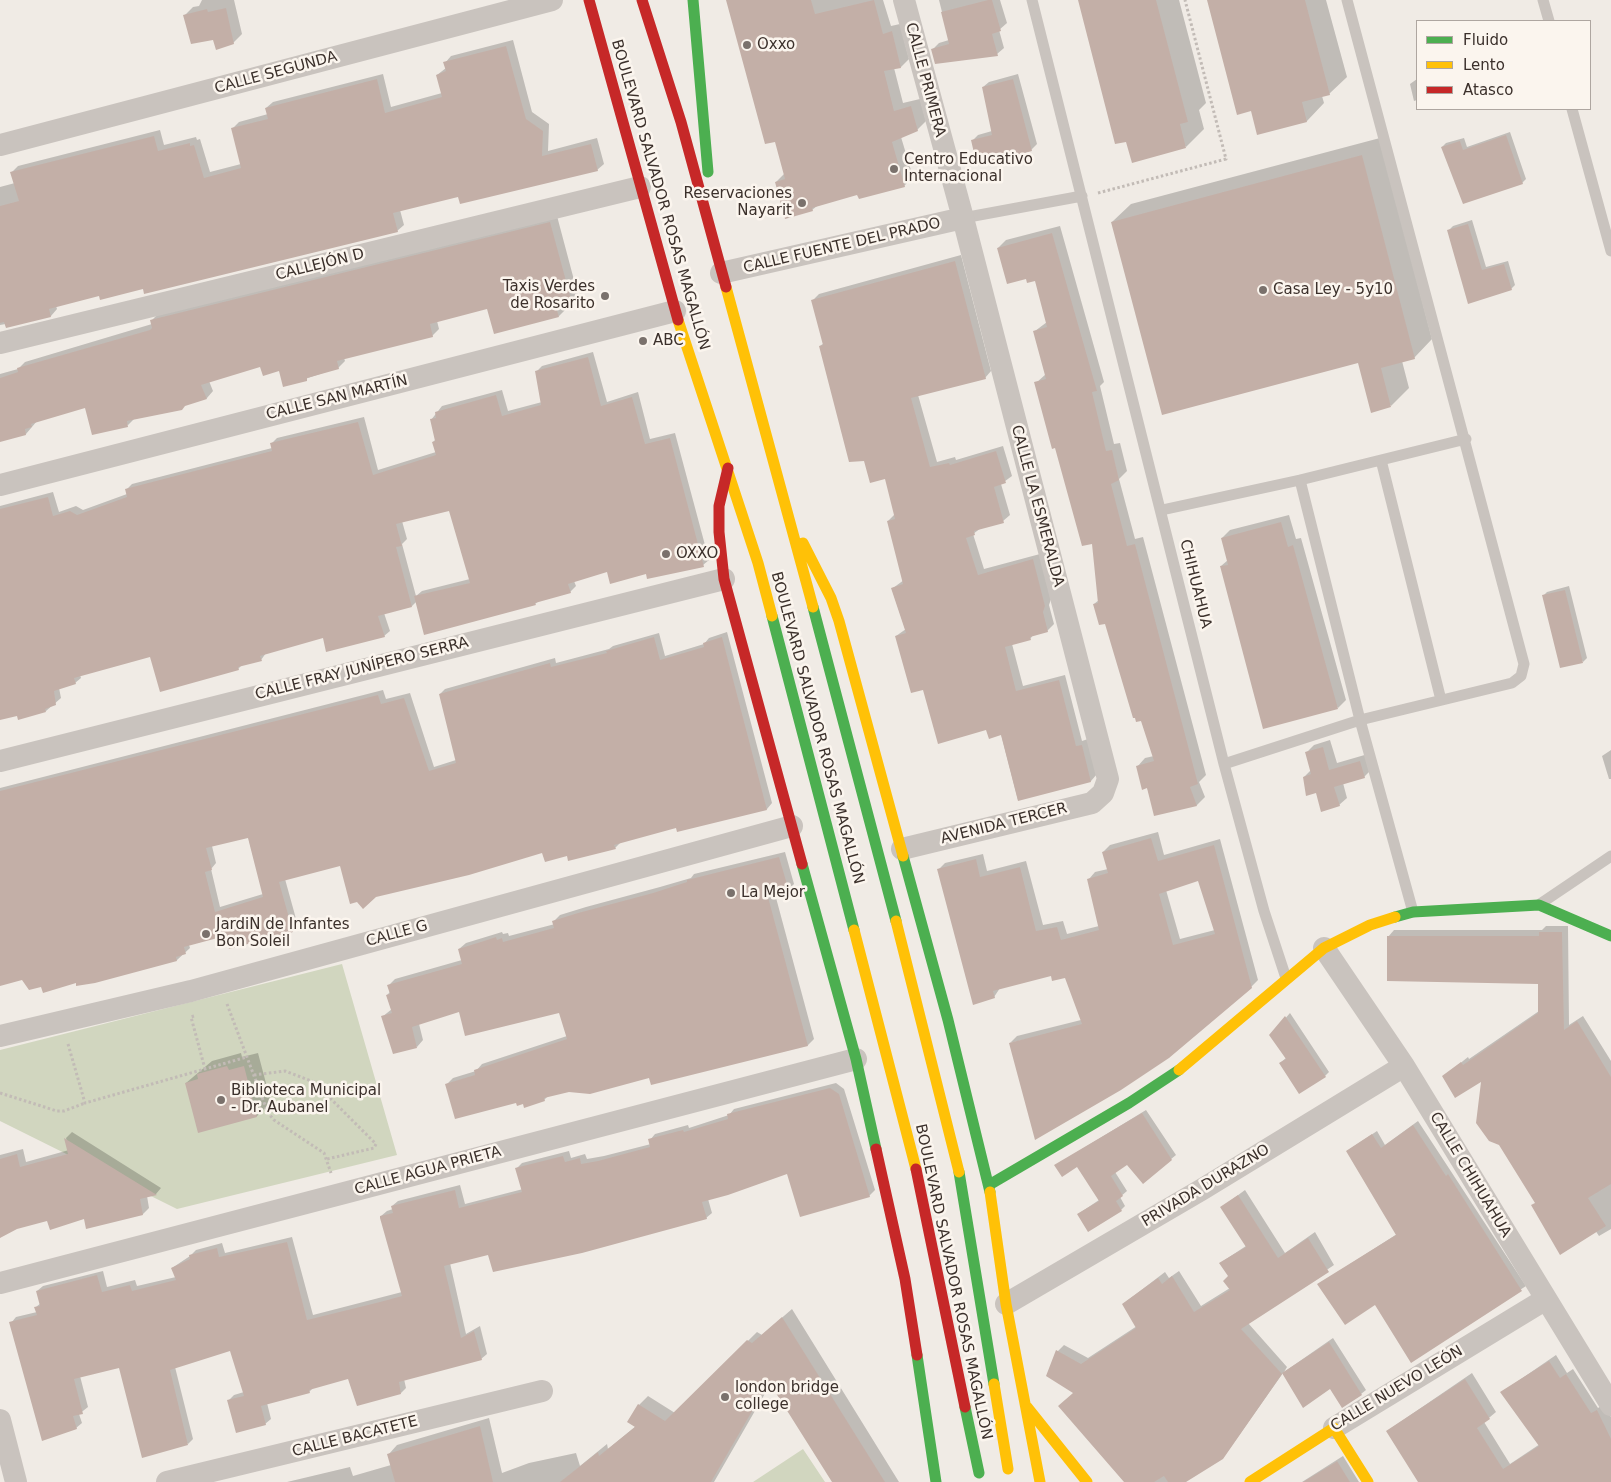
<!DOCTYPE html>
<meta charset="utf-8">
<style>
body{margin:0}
#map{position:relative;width:1611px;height:1482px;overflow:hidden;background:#f0ebe5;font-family:"DejaVu Sans",sans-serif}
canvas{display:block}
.legend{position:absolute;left:1416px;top:20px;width:175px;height:90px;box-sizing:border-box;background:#fbf5ee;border:1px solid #aea6a0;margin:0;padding:6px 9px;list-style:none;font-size:15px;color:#3b302b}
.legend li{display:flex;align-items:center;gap:10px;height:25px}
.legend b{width:25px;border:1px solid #aea6a0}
</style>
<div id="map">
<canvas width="1611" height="1482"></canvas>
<ul class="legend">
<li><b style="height:6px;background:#4caf50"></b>Fluido</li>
<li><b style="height:6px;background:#ffc107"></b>Lento</li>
<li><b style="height:6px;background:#c62828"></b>Atasco</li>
</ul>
</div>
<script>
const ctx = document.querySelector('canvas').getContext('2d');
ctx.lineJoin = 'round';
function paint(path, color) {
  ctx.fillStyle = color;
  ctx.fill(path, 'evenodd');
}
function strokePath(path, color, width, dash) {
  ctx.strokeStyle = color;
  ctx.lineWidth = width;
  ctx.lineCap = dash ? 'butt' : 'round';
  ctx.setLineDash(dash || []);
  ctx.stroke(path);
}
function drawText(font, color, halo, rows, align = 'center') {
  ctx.font = font + ' "DejaVu Sans",sans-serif';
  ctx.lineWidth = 5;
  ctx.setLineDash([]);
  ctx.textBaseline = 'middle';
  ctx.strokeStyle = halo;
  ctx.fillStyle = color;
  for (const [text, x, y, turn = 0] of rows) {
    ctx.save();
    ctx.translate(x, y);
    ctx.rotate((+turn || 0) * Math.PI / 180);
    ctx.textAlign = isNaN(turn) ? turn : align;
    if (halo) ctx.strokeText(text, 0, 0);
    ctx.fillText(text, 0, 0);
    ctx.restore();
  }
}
paint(new Path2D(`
 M342 964 397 1155 177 1209 0 1121V1050Z
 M803 1449 825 1482H753Z`), '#d1d6bf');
paint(new Path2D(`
 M202 0H234L242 34 233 43 214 39 184 16 193 7 199 6Z
 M727 0H883L891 26 900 24 909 59 901 67 894 68 903 103 920 99 926 121 917 130 901 137 913 177 904 186 858 193 817 206 812 210 776 182 785 173 776 140Z
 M939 0H1000L1007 23 999 30 1004 48 997 54 932 50 939 43 949 40Z
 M1079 0H1179L1206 103 1199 110 1204 129 1186 147Z
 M1208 0H1326L1347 77 1329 94 1322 96 1324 103 1307 121 1258 134 1252 110Z
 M513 40 532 112 549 124 548 151 597 138 604 164 597 170 459 195 400 210 404 225 397 231 144 288 100 294 56 306 57 309 51 316 0 325V187L15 183 12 172 18 166 160 130 164 145 196 137 197 140 200 139 210 172 241 164 232 129 239 122 268 114 266 108 273 102 383 74 391 107 442 93 437 75 446 68 445 63 451 56Z
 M1018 74 1037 144 1031 150 972 141 978 135 992 131 983 87 989 82Z
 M1417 79V100L1414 101 1410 84Z
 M1510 132 1526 179 1522 183 1442 147 1446 143 1464 138 1467 147Z
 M1380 138 1432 339 1414 358 1402 361 1409 388 1391 406 1358 361 1112 222 1131 204Z
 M557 216 578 295 571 302 564 304 565 310 559 316 488 308 437 321 439 329 432 336 344 358 345 361 338 368 284 386 280 369 261 365 209 381 213 391 207 398 135 418 128 425 86 407 37 421 26 434 0 440V374L18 369 25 362 152 324V320L158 314Z
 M1472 220 1486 267 1508 261 1515 285 1511 289 1469 302 1449 230 1453 226Z
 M1060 226 1104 382 1100 386 1114 444 1120 443 1127 471 1119 479 1135 539 1143 537 1206 775 1199 782 1205 797 1197 805 1155 814 1147 787 1137 767 1145 758 1154 756 1106 622 1094 604 1099 600 1093 542 1056 446 1036 383 1046 374 1035 331 1047 322 1036 280 1027 277 998 248 1006 240Z
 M961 255 991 371 985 378 918 395 937 462 955 457 956 460 1003 446 1012 476 1001 484 1010 515 1003 521 981 528 973 534 984 569 1040 554 1051 599 1049 605 1054 624 1047 631 1034 634 1030 639 1012 644 1023 686 1065 675 1082 741 1088 739 1097 774 1091 781 1018 800 1001 734 987 728 924 689 896 636 906 629 893 588 904 580 888 521 895 514 886 478 865 459 820 346 824 343 812 301 819 294Z
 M593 352 607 402 638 392 650 439 675 433 709 560 703 565 647 572 608 570 574 581 576 586 570 592 539 601 535 604 417 601 412 606 384 613 390 631 384 636H323L266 653 261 660 242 665 238 669 151 656 80 675 81 678 75 683 59 688 61 698 46 711 18 714 0 719V506L53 492 59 512 76 506 83 510 127 494 126 490 132 484 272 448 271 444 277 438 364 417 378 470 436 452 433 442 436 439 431 420 442 406 502 390 508 411 542 402 537 371 542 366ZM450 509 470 579 422 591 416 596 402 544 407 539 402 521Z
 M1289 515 1296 539 1301 538 1346 700 1338 708 1221 566 1228 560 1222 538 1230 530Z
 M1569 586 1587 658 1583 662 1543 596 1547 592Z
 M727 632 772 803 767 809 678 830 677 827 621 842 615 848 568 855 543 852 341 864 285 879 298 926 293 931 229 947 226 935 189 945 190 948 177 960 76 981 42 986 22 979 0 984V788L383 690 386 699 410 693 434 767 456 760 440 694 445 689 555 658 556 663 609 649 613 646 659 633 665 656 704 644 709 638ZM248 836 263 894 220 907 211 869 216 863 212 846Z
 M1330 740 1337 763 1368 754 1372 769 1364 777 1343 783 1347 798 1339 805 1304 777 1311 770 1306 753 1314 745Z
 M1611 750V779H1609L1602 756Z
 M1158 832 1164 855 1220 839 1258 980 1251 987 1010 1043 1017 1036 1081 1020 1066 976 1051 975 1000 988 994 997 938 870 945 863 983 854 987 871 1026 861 1043 925 1063 921 1067 934 1099 926 1089 879 1095 872 1108 869 1103 852 1110 845ZM1199 879 1215 930 1180 939 1166 890Z
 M785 852 794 884 788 890 775 894 814 1039 808 1045 569 1090 549 1095 544 1100 524 1103 447 1084 453 1078 476 1071 482 1064 567 1036 560 1012 460 1010 419 1024 423 1040 417 1047 382 1017 392 1009 387 995 390 992 389 985 395 979 462 960 459 949 466 943 502 932 503 934 508 933 509 936 555 924 554 921 560 915 586 907 660 887 691 878 694 874Z
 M1546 926H1568L1569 1025 1583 1016 1611 1061V1229L1599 1236 1595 1230 1536 1202 1482 1080 1443 1077 1468 1057 1469 1059 1539 1011 1540 983 1388 937 1394 930H1542Z
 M1290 1013 1329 1072 1325 1076 1280 1063 1286 1058 1271 1035Z
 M241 1053 242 1057 258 1053 271 1102 257 1116 199 1131 186 1083 212 1061Z
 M836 1083 844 1089 875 1190 869 1196 788 1173 708 1199 712 1213 706 1218 489 1253 450 1263 466 1334 480 1326 487 1354 481 1359 404 1379 406 1388 401 1393 349 1377 314 1387 309 1392 267 1403 271 1419 265 1424 229 1400 234 1395 244 1392 231 1349 175 1367 193 1439 188 1444 119 1366 80 1376 88 1407 79 1414 82 1423 76 1428 11 1323 16 1317 37 1312 36 1307 41 1303 37 1291 43 1286 103 1271 107 1287 135 1280 137 1286 176 1277 172 1268 190 1256 196 1250 222 1243 225 1253 292 1237 313 1315 402 1292 381 1216 387 1211 393 1209 392 1206 398 1201 460 1185 465 1204 523 1189 517 1168 522 1163 569 1151 571 1158 585 1154 587 1159 604 1156 651 1144 650 1140 655 1134 688 1125 689 1128 729 1115 734 1109Z
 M1146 1110 1176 1155 1143 1182 1128 1163 1115 1172 1127 1191 1120 1197 1125 1206 1121 1210 1078 1214 1099 1200 1078 1165H1056Z
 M1418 1121 1526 1286 1411 1361 1375 1304 1319 1284 1397 1234 1347 1151 1377 1131 1385 1145Z
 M72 1132 161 1188 156 1194 147 1196 149 1208 143 1214 48 1219 16 1228 0 1236V1155L23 1149 26 1162 69 1150 66 1138Z
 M1245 1190 1285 1253 1315 1232 1334 1265 1248 1323 1287 1367 1284 1372 1333 1338 1366 1390 1361 1394 1283 1373 1223 1458 1183 1482H1126L1074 1392 1048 1376 1058 1351 1064 1345 1088 1358 1137 1326 1123 1304 1165 1272 1169 1278 1179 1271 1201 1306 1230 1288 1229 1276 1220 1263 1246 1246 1222 1207Z
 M792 1309 899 1482H834L771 1383 714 1482H287L350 1467 353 1476 391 1465 389 1454 397 1445 489 1418 502 1473 529 1463 576 1453 580 1466 607 1444 608 1449 636 1426 639 1405 648 1396 675 1413 757 1332 762 1335Z
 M1556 1355 1567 1373 1573 1369 1598 1408 1604 1404 1611 1417V1482H1428L1387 1431 1472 1373 1496 1412 1484 1422 1510 1464 1540 1444 1502 1392Z
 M1343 1456 1359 1482H1302Z`), '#0003');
paint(new Path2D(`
 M726 0H811L815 14 874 0 883 34 892 31 901 68 884 71 894 111 911 106 918 131 892 142 905 187 859 199 857 195 812 208 813 211 785 219 775 182 785 179 775 142 765 144Z
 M988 0H992L1001 31 992 34 998 56 935 64 931 49 949 44 941 12Z
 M1078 0H1156L1188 122 1180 124 1186 148 1132 163 1126 142 1115 144Z
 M1207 0H1305L1330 95 1302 102 1307 122 1257 135 1251 111 1237 115Z
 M226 8 234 44 216 50 213 40 191 44 183 15 207 9 208 12Z
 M506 46 526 119 543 131 542 156 591 144 598 171 460 204 458 197 393 213 398 232 144 294 143 289 100 300 99 296 49 309 51 317 6 328 4 322 0 323V206L19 201 10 172 154 136 158 151 190 143V146L194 145 204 178 241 168 231 128 268 119 265 108 377 79 385 113 442 97 436 75 446 71 443 62Z
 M1013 79 1032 151 977 166 971 140 992 135 982 87Z
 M1506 135 1523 184 1463 204 1441 147 1460 141 1463 150Z
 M1362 155 1415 359 1381 368 1391 407 1371 413 1358 363 1162 415 1111 222Z
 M550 222 572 303 556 307 559 317 494 334 487 309 430 324 433 337 337 361 339 369 307 378V381L283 387 279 371 263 376 260 367 201 385 207 399 185 406 182 410 127 421 128 427 92 435 85 408 31 424 32 427 25 429 26 435 0 442V378L18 372 17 368 150 330 152 328 150 320Z
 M1468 224 1482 270 1504 264 1512 290 1468 304 1447 230Z
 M1052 233 1097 391 1092 392 1106 451 1112 450 1119 480 1111 484 1127 546 1135 544 1198 784 1190 787 1197 806 1154 816 1147 788 1142 790 1136 766 1154 761 1141 721 1136 722 1135 718H1133L1105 624 1099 625 1093 604 1098 603 1092 544 1082 546 1055 448 1052 449 1034 382 1046 379 1033 331 1047 327 1035 281 1027 283 1026 279 1007 284 997 248Z
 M955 261 986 379 911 398 930 467 949 463 950 465 996 451 1006 483 994 487 1004 523 974 531 975 535 966 538 978 575 1033 559 1045 606 1043 612 1048 632 1030 637 1031 640 1005 647 1016 691 1059 680 1076 746 1082 745 1091 782 1018 801 1001 735 989 739 986 730 938 744 923 690 911 693 895 636 906 633 891 588 903 584 887 521 895 519 885 479 870 483 864 461 849 462 819 346 823 345 811 300Z
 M588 357 601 406 632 397 645 444 670 438 704 567 647 579 646 574 610 584 607 572 568 584 571 593 535 603 536 605 424 635 414 596 470 583 449 511 396 524 402 546 396 547 412 607 378 616 385 637 326 652 323 638 260 656 262 661 238 667 239 670 160 692 150 657 74 678 76 684 54 691 56 705 45 709 46 712 18 720 17 716 0 720V509L48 497 53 516 70 511 77 515 127 497 125 489 272 451 270 443 358 422 373 475 436 455 432 442 435 441 430 419 436 418 435 412 496 395 502 416 541 405 535 371Z
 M1281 522 1288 547 1293 545 1338 709 1263 729 1220 566 1228 565 1221 538Z
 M1565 590 1583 663 1560 668 1542 595Z
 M654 637 660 660 704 647 703 643 722 637 767 810 677 832 676 828 614 845 616 849 568 861 567 856 545 862 542 853 469 875 376 897 363 909 357 902 350 904 340 866 279 882 293 932 229 949 225 936 184 947 186 954 176 957 177 961 95 983 76 986V983L43 993 41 987 29 990 22 980 0 986V791L378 695 381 704 404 698 429 771 456 763 439 694 550 663 551 667 607 653 606 651ZM248 838 263 897 215 912 205 872 212 870 206 848Z
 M1323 747 1329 770 1360 761 1365 778 1334 787 1340 806 1321 812 1316 793 1306 796 1303 777 1311 774 1305 752Z
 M1151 838 1158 861 1214 845 1252 988 1169 1058 1121 1090 1035 1140 1009 1043 1082 1024 1065 978 1052 981 1051 976 993 991 995 998 973 1005 937 869 976 859 980 877 1020 867 1036 931 1057 927 1061 940 1099 930 1087 879 1108 873 1102 852ZM1198 881 1215 934 1173 945 1159 894Z
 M779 857 789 891 768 897 808 1046 651 1085 649 1078 590 1094 569 1092 544 1098 545 1101 524 1108 523 1104 517 1106 516 1103 455 1119 445 1084 475 1075 474 1070 567 1039 559 1013 465 1036 459 1012 412 1027 417 1048 393 1054 381 1016 392 1013 386 995 390 994 387 985 462 964 458 949 484 941 496 937 497 940 502 938 503 942 554 928 552 921 578 913 653 893 687 882V880Z
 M1539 932H1562L1564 1030 1577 1021 1611 1077V1184L1588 1198 1606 1226 1560 1255 1531 1205 1535 1203 1499 1145 1489 1141 1476 1123 1481 1082 1455 1098 1442 1076 1461 1062 1463 1065 1538 1013V984L1387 981V936H1539Z
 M1285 1016 1326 1077 1299 1094 1279 1063 1286 1059 1269 1035Z
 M227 1066 229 1070 244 1066 257 1117 198 1133 185 1083 198 1079 197 1074Z
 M830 1088 839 1094 870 1197 800 1217 787 1174 728 1195 702 1202 707 1219 582 1253 493 1272 488 1255 444 1266 461 1338 474 1331 482 1360 399 1382 401 1394 357 1406 348 1379 309 1390 310 1393 261 1406 266 1425 236 1433 227 1400 244 1396 230 1351 170 1370 188 1445 142 1458 119 1368 74 1379 83 1414 73 1416 77 1429 42 1441 9 1322 37 1315 34 1307 40 1306 36 1291 97 1275 102 1292 130 1285 132 1291 176 1280 171 1268 190 1259 189 1255 217 1248 219 1257 287 1242 307 1320 380 1302 402 1296 380 1218V1216L393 1213 391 1206 455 1190 459 1208 522 1192 515 1168 563 1156 565 1162 580 1158 581 1164 598 1161 650 1147 648 1139 683 1130 684 1132 728 1119 727 1114Z
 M1142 1113 1172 1160 1143 1184 1127 1165 1111 1176 1123 1196 1116 1201 1122 1211 1088 1232 1077 1214 1099 1201 1077 1167 1062 1177 1054 1165Z
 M1413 1125 1446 1176 1448 1174 1522 1291 1411 1363 1375 1305 1345 1325 1317 1284 1396 1235 1346 1151 1372 1134 1381 1148Z
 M64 1138 157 1195 140 1199 143 1215 86 1229 84 1219 50 1230 47 1221 17 1229 0 1238V1159L17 1154 20 1167 68 1154Z
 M1238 1195 1278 1258 1308 1238 1329 1272 1241 1329 1282 1374 1223 1459 1186 1482H1168L1164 1476 1154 1482H1124L1058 1406 1073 1393 1046 1376 1056 1350 1081 1364 1136 1328 1122 1304 1158 1278 1162 1284 1172 1276 1194 1312 1230 1290 1223 1281 1228 1276 1219 1263 1246 1247 1220 1207Z
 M782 1317 885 1482H832L769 1382 711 1482H560L598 1452 599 1456 635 1427 627 1422 638 1404 665 1421 747 1340 752 1343Z
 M1329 1342 1362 1395 1342 1408 1330 1389 1303 1408 1282 1373Z
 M1549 1361 1560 1378 1566 1374 1591 1413 1597 1410 1611 1439V1482H1418L1386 1431 1465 1379 1490 1419 1477 1428 1503 1469 1539 1446 1500 1392Z
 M480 1426 493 1482H395L387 1454Z
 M1337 1461 1350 1482H1303L1336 1462Z`), '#c3afa7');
strokePath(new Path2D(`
 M1098 193 1226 159 1185 0
 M227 1004 268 1113 274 1120 324 1153 331 1173
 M194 1016 191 1017 205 1069
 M68 1044 85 1103 247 1057
 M254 1075 285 1071 314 1082 376 1144 374 1148 327 1159
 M0 1093 57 1111H64L85 1103`), '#c2bbb6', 3, [2.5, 2.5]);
strokePath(new Path2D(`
 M1032 0 1224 764 1264 911 1286 978
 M1543 0 1549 21
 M1572 109 1611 251
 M963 218 1082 196
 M1381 460 1441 700
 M1300 480 1360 720 1413 912
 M1162 510 1300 480 1466 439
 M1224 764 1360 720 1512 683 1521 676 1524 664 1347 0
 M1540 904 1611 856`), '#c9c3be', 11);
strokePath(new Path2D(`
 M0 145 552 0
 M721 273 963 218
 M0 343 640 187
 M0 485 675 311
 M0 761 724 579
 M902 849 1092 803 1103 793 1108 779 963 218 904 0
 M1324 948 1404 1066 1611 1405
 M0 1036 191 991 792 826
 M0 1283 856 1059
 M1006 1304 1201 1190 1404 1066
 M0 1420 16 1482
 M1334 1428 1546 1299
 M167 1482 542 1391`), '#c9c3be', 22);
strokePath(new Path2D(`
 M693 0 708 172
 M813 607 896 921
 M772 616 854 930
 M903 856 948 1020 990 1192
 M802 864 856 1059 876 1149
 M1395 917 1413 912 1539 905 1611 936
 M959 1172 994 1384
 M989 1185 1129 1103 1179 1070
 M917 1355 936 1482
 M965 1407 979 1473`), '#4caf50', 11);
strokePath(new Path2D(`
 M726 287 813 607
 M678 320 758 563 772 616
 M803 543 831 598 839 621 903 856
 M896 921 959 1172
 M854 930 916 1169
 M1179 1070 1324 948 1370 925 1395 917
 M990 1192 1006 1304 1040 1482
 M994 1384 1008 1469
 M1027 1407 1087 1482
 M1250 1482 1334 1428 1368 1482`), '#ffc107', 11);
strokePath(new Path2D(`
 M589 0 678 320
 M642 0 681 122 726 287
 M728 468 719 506V532L724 579 802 864
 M876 1149 905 1279 917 1355
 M916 1169 965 1407`), '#c62828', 11);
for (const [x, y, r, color] of [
 [747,45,5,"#7a716c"],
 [894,169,5,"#7a716c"],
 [802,203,5,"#7a716c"],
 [1263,290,5,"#7a716c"],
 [605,296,5,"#7a716c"],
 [643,341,5,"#7a716c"],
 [666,554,5,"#7a716c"],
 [731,893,5,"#7a716c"],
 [206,934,5,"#7a716c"],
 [221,1100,5,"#7a716c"],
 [725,1397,5,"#7a716c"]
]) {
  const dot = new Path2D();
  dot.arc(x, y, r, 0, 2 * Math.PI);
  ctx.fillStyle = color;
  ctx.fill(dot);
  strokePath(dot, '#fbf5ee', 2);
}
drawText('15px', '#3b302b', '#fbf5ee', [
 ["Oxxo",757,45],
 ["Centro Educativo",904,160],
 ["Internacional",904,177],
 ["Reservaciones",792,194,"right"],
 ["Nayarit",792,211,"right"],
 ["Taxis Verdes",595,287,"right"],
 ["de Rosarito",595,304,"right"],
 ["Casa Ley - 5y10",1273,290],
 ["ABC",653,341],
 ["OXXO",676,554],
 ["La Mejor",741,893],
 ["JardiN de Infantes",216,925],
 ["Bon Soleil",216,942],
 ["Biblioteca Municipal",231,1091],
 ["- Dr. Aubanel",231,1108],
 ["london bridge",735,1388],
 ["college",735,1405]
], 'left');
drawText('15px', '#3b302b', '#fbf5ee', [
 ["CALLE SEGUNDA",276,73,-15],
 ["CALLE PRIMERA",925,80,75],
 ["BOULEVARD SALVADOR ROSAS MAGALLÓN",660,195,74],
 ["CALLE FUENTE DEL PRADO",842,246,-13],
 ["CALLEJÓN D",320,265,-14],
 ["CALLE SAN MARTÍN",337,398,-14],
 ["CALLE LA ESMERALDA",1037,506,75],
 ["CHIHUAHUA",1195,584,76],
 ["CALLE FRAY JUNÍPERO SERRA",362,669,-14],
 ["BOULEVARD SALVADOR ROSAS MAGALLÓN",817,728,75],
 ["AVENIDA TERCER",1004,824,-14],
 ["CALLE G",397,934,-15],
 ["CALLE AGUA PRIETA",428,1171,-15],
 ["CALLE CHIHUAHUA",1470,1175,59],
 ["PRIVADA DURAZNO",1206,1186,-31],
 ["BOULEVARD SALVADOR ROSAS MAGALLÓN",953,1282,78],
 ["CALLE NUEVO LEÓN",1397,1389,-31],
 ["CALLE BACATETE",355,1437,-14]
]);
</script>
